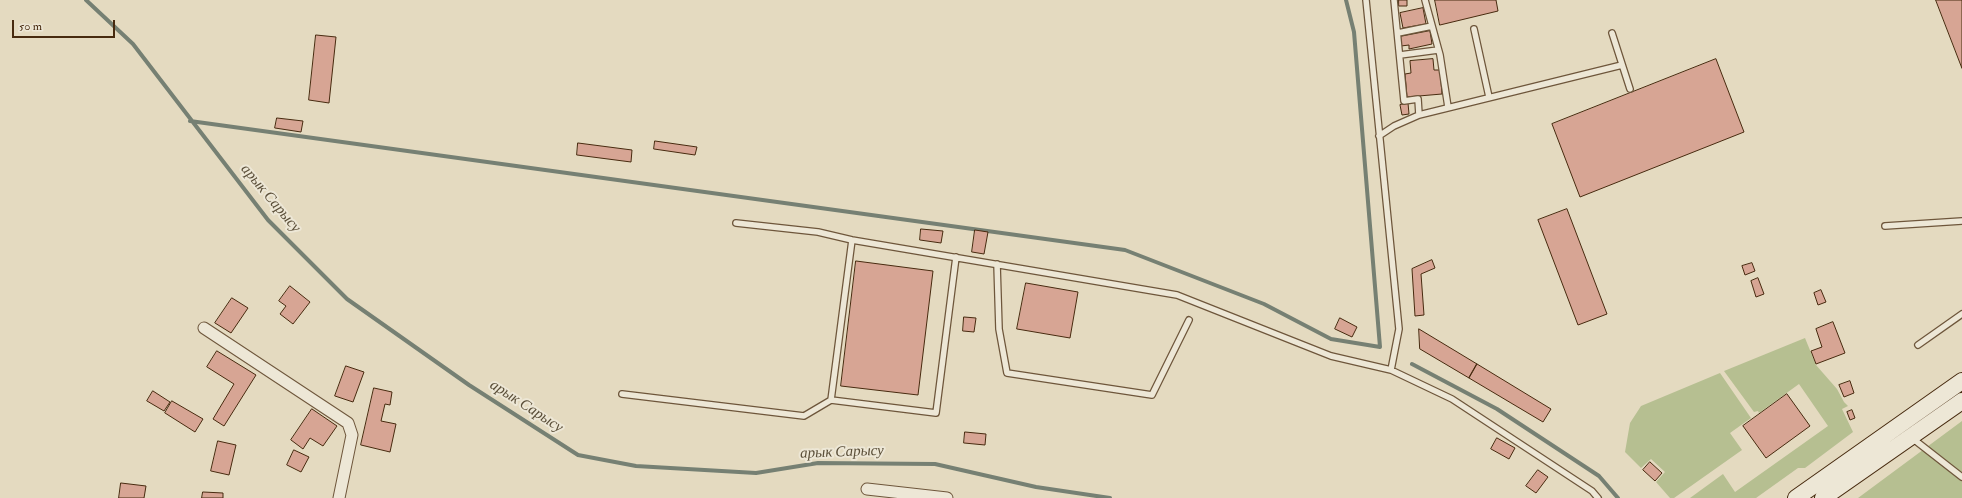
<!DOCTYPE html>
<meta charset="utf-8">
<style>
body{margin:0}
#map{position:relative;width:1962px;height:498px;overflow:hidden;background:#e4dac0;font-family:"IM FELL Double Pica",serif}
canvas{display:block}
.scale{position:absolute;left:12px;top:20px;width:103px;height:18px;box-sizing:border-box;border:2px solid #472a0f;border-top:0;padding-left:5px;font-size:12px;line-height:14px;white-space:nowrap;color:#472a0f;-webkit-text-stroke:3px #ede7d6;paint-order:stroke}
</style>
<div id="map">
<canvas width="1962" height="498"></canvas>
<div class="scale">50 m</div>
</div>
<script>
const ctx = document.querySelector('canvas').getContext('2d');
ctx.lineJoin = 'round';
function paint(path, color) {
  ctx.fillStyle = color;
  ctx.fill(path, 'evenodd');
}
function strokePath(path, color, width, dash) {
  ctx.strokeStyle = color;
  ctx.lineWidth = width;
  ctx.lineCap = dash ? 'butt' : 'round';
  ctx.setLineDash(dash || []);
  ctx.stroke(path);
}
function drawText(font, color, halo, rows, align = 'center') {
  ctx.font = font + ' "IM FELL Double Pica",serif';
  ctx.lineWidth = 4;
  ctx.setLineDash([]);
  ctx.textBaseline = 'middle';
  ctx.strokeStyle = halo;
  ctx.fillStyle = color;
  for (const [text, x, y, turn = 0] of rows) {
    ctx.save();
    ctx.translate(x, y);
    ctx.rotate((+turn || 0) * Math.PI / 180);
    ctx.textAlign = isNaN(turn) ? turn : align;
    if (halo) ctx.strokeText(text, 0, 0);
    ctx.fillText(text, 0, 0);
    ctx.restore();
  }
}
paint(new Path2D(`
 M1805 338 1816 365 1837 389 1844 402 1848 406 1842 409 1853 432 1805 468H1798L1756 498H1690L1723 474 1735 492 1828 426 1799 384 1759 413 1758 411 1754 412 1724 371Z
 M1720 373 1751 418 1730 433 1742 450 1674 498H1670L1656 482 1665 472 1651 459 1641 468 1625 452 1630 423 1641 406Z
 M1962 421V498H1858Z`), '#b6bf91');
strokePath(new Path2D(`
 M86 0 133 44 268 220 347 299 469 385 578 455 636 466 756 473 818 463 935 464 1036 487 1110 498
 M190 121 1125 250 1264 304 1331 339 1380 347 1354 32 1346 0
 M1412 364 1497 409 1599 476 1618 498`), '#768073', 4);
const building = new Path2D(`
 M1399 0H1407V6H1399Z
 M1435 0H1496L1498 11 1440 25Z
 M1936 0H1962V68Z
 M1423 8 1426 24 1403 28 1400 13Z
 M1430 31 1432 44 1409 49V45L1401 46 1399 37Z
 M316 35 336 37 329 103 309 100Z
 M1433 59 1434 70H1440L1442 94 1407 97 1405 74 1411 73 1410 61Z
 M1716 59 1744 132 1580 197 1552 124Z
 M1408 103 1409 114 1402 115 1400 105Z
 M277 118 303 121 301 132 275 128Z
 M655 141 697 147 695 155 654 149Z
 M578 143 632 150 631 162 577 155Z
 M1567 209 1607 314 1578 325 1538 220Z
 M921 229 943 231 941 243 920 240Z
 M975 230 988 232 984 254 972 252Z
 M1432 260 1435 268 1421 274 1424 315 1415 316 1412 269Z
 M856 261 933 271 918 395 841 386Z
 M1752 263 1755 271 1745 275 1742 266Z
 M1758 278 1764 294 1756 297 1751 281Z
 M1026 283 1078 292 1070 338 1017 329Z
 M290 286 310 302 293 324 280 314 286 306 279 301Z
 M1821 290 1826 302 1818 305 1814 293Z
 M232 298 248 308 231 333 215 323Z
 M964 317 976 318 974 332 963 331Z
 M1340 318 1357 327 1352 337 1335 329Z
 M1833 322 1845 353 1816 364 1811 351 1822 347 1816 329Z
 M1419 329 1477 364 1469 378 1420 349Z
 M217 351 256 375 224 426 213 419 234 384 207 367Z
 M1477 364 1551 409 1543 422 1469 378Z
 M346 366 364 372 353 402 335 396Z
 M1850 381 1854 393 1844 397 1839 385Z
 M374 388 392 392 390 405 385 404 381 421 396 424 390 452 361 445Z
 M153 391 170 402 164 411 147 401Z
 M1787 394 1810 426 1766 458 1743 426Z
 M172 401 203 419 195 432 165 413Z
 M312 409 337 426 323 446 310 438 303 449 291 440Z
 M1852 410 1855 418 1850 420 1847 412Z
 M965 432 986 434 985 445 964 443Z
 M1497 438 1515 448 1509 459 1491 449Z
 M218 441 236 445 229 475 211 471Z
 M294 450 309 457 301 472 287 465Z
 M1650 462 1662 473 1655 481 1643 470Z
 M1538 470 1548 477 1536 493 1526 486Z
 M121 483 146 486 144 498H119Z
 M203 492 223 493V498H202Z`);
paint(building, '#d7a594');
strokePath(building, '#472a0f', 1);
const lane = new Path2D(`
 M1366 0 1399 329 1391 370 1452 399 1592 491 1598 498
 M1394 0 1404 101 1418 99 1419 115
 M1425 0 1440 55 1448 107
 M1474 29 1489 97
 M1398 33 1432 26
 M1612 33 1630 89
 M1400 55 1438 50
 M1379 136 1394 126 1419 115 1622 65
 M736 223 818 232 852 240 1177 295 1331 356 1391 370
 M1885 226 1962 221
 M852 240 831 400 936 413 956 257
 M997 264 999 329 1007 373 1152 395 1189 320
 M1918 345 1962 314
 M622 394 804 416 831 400
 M1912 438 1962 477`);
const street = new Path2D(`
 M204 328 348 423 352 435 339 498
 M867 489 947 498`);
const secondary = new Path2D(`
 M1796 498 1962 381
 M1823 498 1962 401`);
strokePath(lane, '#6e563b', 8);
strokePath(street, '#6e563b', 13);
strokePath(secondary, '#472a0f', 18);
strokePath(lane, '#ede7d6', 5.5);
strokePath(street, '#ede7d6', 11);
strokePath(secondary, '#ede7d6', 16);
drawText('italic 15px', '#5a4e38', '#ede7d6', [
 ["арык Сарысу",270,199,50],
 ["арык Сарысу",526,407,33],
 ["арык Сарысу",842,453,-2]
]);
</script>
